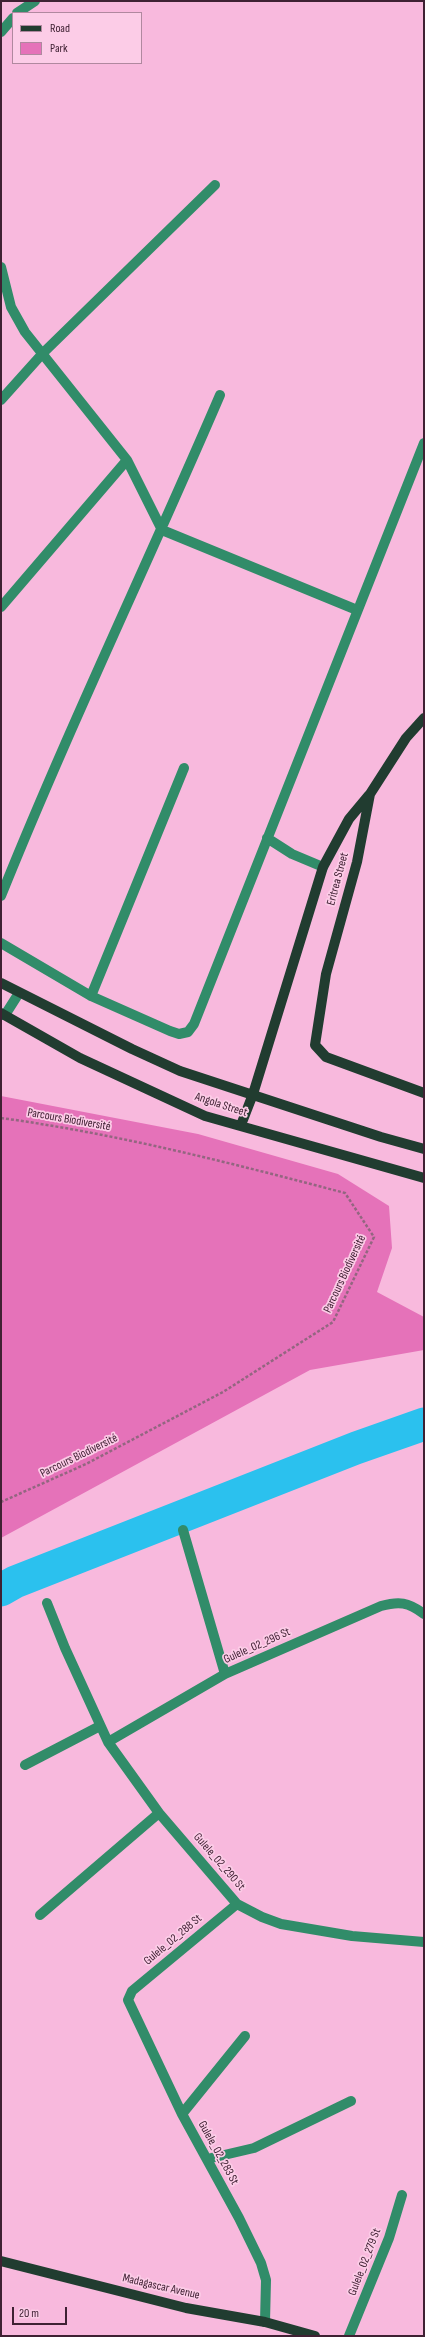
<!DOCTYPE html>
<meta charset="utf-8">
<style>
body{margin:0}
#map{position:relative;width:425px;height:2337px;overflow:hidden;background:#f8b9dd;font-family:"Sofia Sans Condensed",sans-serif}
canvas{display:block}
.frame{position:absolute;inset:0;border:2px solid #3f2133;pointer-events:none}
.legend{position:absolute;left:12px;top:12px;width:130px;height:52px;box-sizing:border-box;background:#fccce7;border:1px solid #b0889f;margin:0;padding:5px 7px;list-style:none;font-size:12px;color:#3f2133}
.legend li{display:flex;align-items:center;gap:8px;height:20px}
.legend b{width:20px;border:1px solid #b0889f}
.scale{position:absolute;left:12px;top:2307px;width:55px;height:18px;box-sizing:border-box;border:2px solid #3f2133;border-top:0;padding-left:5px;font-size:12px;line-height:14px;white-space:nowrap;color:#3f2133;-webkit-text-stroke:3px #fccce7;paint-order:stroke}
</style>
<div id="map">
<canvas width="425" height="2337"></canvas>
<div class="frame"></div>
<ul class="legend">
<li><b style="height:5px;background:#213c30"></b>Road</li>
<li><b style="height:11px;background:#e572b9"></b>Park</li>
</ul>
<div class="scale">20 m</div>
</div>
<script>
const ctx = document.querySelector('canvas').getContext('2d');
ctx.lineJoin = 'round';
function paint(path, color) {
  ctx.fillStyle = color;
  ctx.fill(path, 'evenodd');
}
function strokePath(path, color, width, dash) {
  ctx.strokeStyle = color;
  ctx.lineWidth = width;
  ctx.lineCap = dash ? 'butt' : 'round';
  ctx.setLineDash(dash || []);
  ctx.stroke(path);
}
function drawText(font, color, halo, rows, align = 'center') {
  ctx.font = font + ' "Sofia Sans Condensed",sans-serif';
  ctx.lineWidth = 3.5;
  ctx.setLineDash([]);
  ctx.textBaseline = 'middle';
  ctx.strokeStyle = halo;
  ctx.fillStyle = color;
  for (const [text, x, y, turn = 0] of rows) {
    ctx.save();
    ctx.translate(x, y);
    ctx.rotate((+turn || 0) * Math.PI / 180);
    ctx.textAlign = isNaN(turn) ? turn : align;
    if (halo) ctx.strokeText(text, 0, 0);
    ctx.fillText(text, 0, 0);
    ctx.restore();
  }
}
paint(new Path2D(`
 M1 1096 198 1134 338 1174 389 1206 392 1248 377 1292 424 1317V1350L310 1370 1 1538Z`), '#e572b9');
strokePath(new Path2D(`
 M1 1590 15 1582 356 1448 424 1424`), '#2bc1ee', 33);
strokePath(new Path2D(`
 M1 1118C118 1134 231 1163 345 1193L374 1237 333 1322 223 1392 86 1464 1 1502`), '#936680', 2.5, [3, 2]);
strokePath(new Path2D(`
 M17 13 35 1
 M1 32 13 18
 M1 267 11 307 25 332 127 460 162 530 357 610
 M1 400 43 353 215 185
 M1 607 127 460
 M267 838 292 854 323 867
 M1 896C69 727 148 563 220 395
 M1 943 91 996 170 1031 179 1034 188 1032 194 1024 424 443
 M91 996 184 768
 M1 1015H5L19 993
 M183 1530 225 1674
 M47 1603 65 1648 108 1742 159 1813 237 1904 262 1917 281 1924 352 1936 424 1942
 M108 1742 225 1674 381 1606C399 1601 408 1602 424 1614
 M25 1765 100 1726
 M237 1904 132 1991 128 2000 182 2114 239 2218 261 2263 266 2280 265 2322
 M40 1915 159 1813
 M182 2114 245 2036
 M207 2159 254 2148 351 2101
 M349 2336 389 2238 402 2195`), '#318c69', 10);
strokePath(new Path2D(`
 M424 718 406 738 370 794 357 862 326 974 315 1045 326 1057 424 1093
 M1 983 132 1049 180 1071 381 1137 424 1149
 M1 1013 80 1058 205 1116 424 1178
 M241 1125 253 1094 323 867 349 819 369 795
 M1 2261 186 2308 265 2322 315 2336`), '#213c30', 10);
drawText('12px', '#3f2133', '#fccce7', [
 ["Eritrea Street",338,879,-75],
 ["Angola Street",221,1105,18],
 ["Parcours Biodiversité",69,1120,10],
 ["Parcours Biodiversité",345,1274,-65],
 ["Parcours Biodiversité",79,1456,-26],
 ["Gulele_02_296 St",257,1646,-24],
 ["Gulele_02_290 St",219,1862,49],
 ["Gulele_02_288 St",173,1940,-40],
 ["Gulele_02_283 St",218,2153,61],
 ["Gulele_02_279 St",365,2262,-69],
 ["Madagascar Avenue",161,2287,13]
]);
</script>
